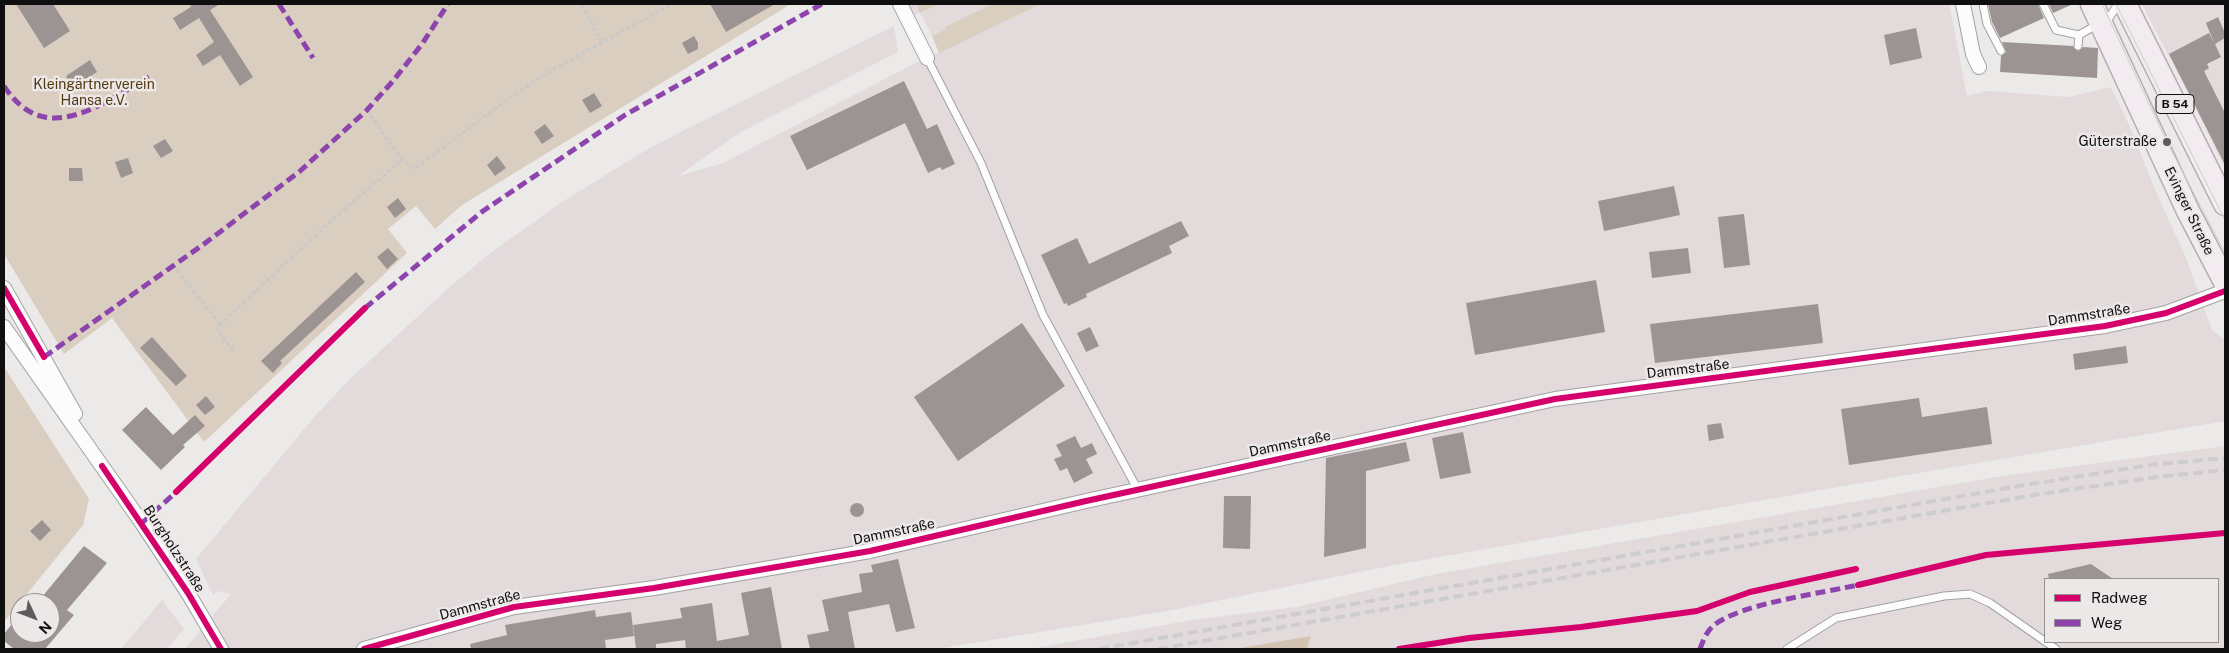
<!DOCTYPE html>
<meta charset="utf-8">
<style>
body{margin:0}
#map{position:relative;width:2229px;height:653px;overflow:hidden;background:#ece9e9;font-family:"Public Sans",sans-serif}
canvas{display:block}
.frame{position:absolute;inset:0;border:5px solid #100f0f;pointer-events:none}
.legend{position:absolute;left:2044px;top:578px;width:175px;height:65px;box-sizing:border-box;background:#ede8e8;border:1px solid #959191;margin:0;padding:6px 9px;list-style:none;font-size:15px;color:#100f0f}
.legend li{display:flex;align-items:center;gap:10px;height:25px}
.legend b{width:25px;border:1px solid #959191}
.north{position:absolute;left:10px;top:593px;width:50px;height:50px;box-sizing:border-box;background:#ede8e8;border:1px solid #959191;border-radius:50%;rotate:133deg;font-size:14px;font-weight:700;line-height:20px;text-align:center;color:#100f0f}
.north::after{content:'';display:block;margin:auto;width:18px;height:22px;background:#5d5b5b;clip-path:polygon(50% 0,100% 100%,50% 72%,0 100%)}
</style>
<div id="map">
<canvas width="2229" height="653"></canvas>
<div class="frame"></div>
<ul class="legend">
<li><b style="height:6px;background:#d6006c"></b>Radweg</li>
<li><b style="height:6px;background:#8e44ad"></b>Weg</li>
</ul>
<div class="north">N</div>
</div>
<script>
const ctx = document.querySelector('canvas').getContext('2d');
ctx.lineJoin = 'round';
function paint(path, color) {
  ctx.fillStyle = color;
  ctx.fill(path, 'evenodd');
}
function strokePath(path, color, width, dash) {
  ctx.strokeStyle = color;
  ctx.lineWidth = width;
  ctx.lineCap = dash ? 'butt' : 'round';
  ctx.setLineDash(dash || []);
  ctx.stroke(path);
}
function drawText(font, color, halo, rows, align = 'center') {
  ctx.font = font + ' "Public Sans",sans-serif';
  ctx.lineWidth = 5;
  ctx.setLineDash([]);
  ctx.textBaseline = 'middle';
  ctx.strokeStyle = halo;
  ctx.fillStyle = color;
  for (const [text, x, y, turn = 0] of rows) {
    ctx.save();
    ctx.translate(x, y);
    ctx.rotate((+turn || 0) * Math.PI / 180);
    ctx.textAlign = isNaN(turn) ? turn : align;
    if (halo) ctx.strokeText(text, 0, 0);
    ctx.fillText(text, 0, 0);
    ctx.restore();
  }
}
paint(new Path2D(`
 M902 4H916L920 13 939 4H992L945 27 946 29 932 36 920 13 907 19Z
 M1041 4H1949L1967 96 1988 91 2068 97 2111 87 2134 136 2153 185 2186 258 2212 330 2225 340V421L1849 485 1389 566 1167 611 936 649H185L231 594 217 591 213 595 196 559 315 416 352 377 454 283 489 254 559 204 643 152 686 129 894 26 898 52 739 133 678 176 721 164 908 67Z
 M2142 4H2225V168L2188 93Z
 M2225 446V649H1307L1311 636 1234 649H1029L1193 620 1297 607 1436 574 2002 476ZM2045 579H2218V642H2045Z
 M162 600 184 629 167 649H121Z`), '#e2dadb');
paint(new Path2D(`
 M4 4H791L462 205 435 229 416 206 388 229 407 253 204 442 112 318 64 354 4 254Z
 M916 4H939L920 13Z
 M992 4H1041L939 53 932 36 946 29 945 27Z
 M4 367 89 499 83 525 4 622Z`), '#dacec1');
paint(new Path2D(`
 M1311 636 1307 649H1234Z`), '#d3c3b2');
paint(new Path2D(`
 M16 4H53L70 31 44 48Z
 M190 4H220L210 10 253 77 240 86 220 55 203 66 196 55 214 42 199 18 180 30 173 18 191 7Z
 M710 4H775L726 32Z
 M1988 4H2038L2044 18 2000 38 1992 22Z
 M2049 4H2073L2053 13Z
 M2218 17 2225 33V38L2215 44 2221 57 2207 64 2209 68 2204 71 2225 113V165L2169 54 2209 33 2214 43 2206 23Z
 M1916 28 1922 58 1890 65 1884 35Z
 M694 36 698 43V49L688 54 682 43Z
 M2002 42 2073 46 2078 51 2083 47 2098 48 2097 78 2000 72 2001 56 2006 52Z
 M90 60 97 72 73 87 66 76Z
 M904 81 927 129 937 124 955 164 942 170 940 167 928 173 905 123 807 170 790 136Z
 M594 93 602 106 590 113 582 100Z
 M545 124 554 136 542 144 534 132Z
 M165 139 173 151 161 158 153 146Z
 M497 156 506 168 495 176 487 165Z
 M128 158 133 173 121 178 115 162Z
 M69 168H82L83 181H69Z
 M1674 186 1680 215 1604 231 1598 201Z
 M398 198 406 209 395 218 387 207Z
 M1744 214 1750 265 1724 268 1718 217Z
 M1181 221 1189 236 1169 246 1172 253 1086 294 1087 297 1068 306 1067 303 1064 304 1041 255 1077 238 1089 264Z
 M388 248 398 259 387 269 377 257Z
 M1688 248 1691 273 1652 278 1649 252Z
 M356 272 365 282 280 361 282 363 273 373 261 361Z
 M1596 280 1605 332 1475 355 1466 303Z
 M1818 304 1823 343 1655 363 1650 324Z
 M1022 323 1065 386 958 461 914 397Z
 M1090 327 1099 346 1086 352 1077 333Z
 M152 337 187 376 176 386 140 348Z
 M2126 346 2128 363 2075 370 2073 354Z
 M206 396 215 407 205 415 196 405Z
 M1919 398 1922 417 1987 407 1992 444 1849 465 1841 409Z
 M146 407 173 435 195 415 205 426 183 445 185 447 161 470 122 430Z
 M1721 423 1724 438 1709 441 1707 425Z
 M1463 432 1471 473 1440 479 1432 438Z
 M1075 436 1081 448 1092 443 1097 454 1086 459 1093 473 1074 483 1067 468 1060 471 1054 459 1062 456 1056 445Z
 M1406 442 1410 461 1366 471V548L1324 557 1326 458Z
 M1224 496H1251L1250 549 1223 548Z
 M850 510a7 7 0 1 1 14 0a7 7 0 1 1-14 0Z
 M42 520 51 530 40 541 30 531Z
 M84 546 107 563 67 610 74 615 45 649H14L4 641V634L20 614V633H50V603H37Z
 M898 559 915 628 896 632 889 604 848 612 855 649H810L807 635 829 631 822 600 862 592 859 574 873 572 871 565Z
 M2091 564 2113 579H2049L2048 574Z
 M771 587 782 649H686L685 640 656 644V649H636L633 625 682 618 680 608 712 603 717 641 749 635 741 593Z
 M595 610 596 617 631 612 634 636 605 640 606 649H471L470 644 507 635 505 625Z`), '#9c9492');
const lane = new Path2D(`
 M1983 4 1987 24 2001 51
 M2043 4 2056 30 2079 35 2109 18 2118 4
 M2078 46 2079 35
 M927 58 981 163 1043 315 1138 490
 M1787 649 1836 618 1944 596 1970 594 1990 603 2056 649`);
const street = new Path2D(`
 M900 4 927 58
 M1963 4 1973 54 1979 67
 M4 288 75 414
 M4 327 142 523 188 593 221 649
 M364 649 514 607 654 588 870 551 1086 501 1555 399 2105 326 2166 313 2225 291`);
const primary = new Path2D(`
 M2092 4 2188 211 2225 282
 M2125 4 2225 204`);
strokePath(lane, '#a3a2a2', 9);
strokePath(street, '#a3a2a2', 16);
strokePath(primary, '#b7abb3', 25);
strokePath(new Path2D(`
 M582 4 601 42
 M367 110 402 160 414 169 504 102 550 71 672 4
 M173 265 220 324
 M233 351 216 328 341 212 402 160`), '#c9c9c9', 3, [4, 2.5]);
strokePath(lane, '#fcfcfc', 7);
strokePath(street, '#fcfcfc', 14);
strokePath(primary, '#f2ecf0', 22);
strokePath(new Path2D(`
 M2102 4 2167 142 2225 253
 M2116 4 2225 220`), '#cecdcd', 1);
strokePath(new Path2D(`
 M1099 649 2013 487 2150 465 2225 458
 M1158 649 2040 494 2157 477 2225 470`), '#cecdcd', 4, [10, 5]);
strokePath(new Path2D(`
 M279 4 313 58
 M4 86C45 149 101 104 149 77
 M365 308 483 211 625 115 822 4
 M44 357 204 244 299 172 367 110 393 81 422 44 448 4
 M142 523 176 492
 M1700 649C1703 641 1706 632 1713 626 1740 603 1825 593 1862 584`), '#8e44ad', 5, [10, 5]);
strokePath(new Path2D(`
 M4 288 44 357
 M102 466 188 593 221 649
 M176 492 365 308
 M1858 585 1986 555 2225 533
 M364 649 514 607 654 588 870 551 1086 501 1555 399 2105 326 2166 313 2225 291
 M1399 649 1469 638 1581 627 1697 611 1750 592 1856 569`), '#d6006c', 6);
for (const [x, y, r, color] of [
 [2167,142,5,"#5d5b5b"]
]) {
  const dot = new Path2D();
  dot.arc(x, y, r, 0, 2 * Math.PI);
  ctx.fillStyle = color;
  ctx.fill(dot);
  strokePath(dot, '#ede8e8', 2);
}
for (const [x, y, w] of [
 [2175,104,38]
]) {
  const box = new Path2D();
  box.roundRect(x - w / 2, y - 9.5, w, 19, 4);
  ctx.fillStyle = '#ede8e8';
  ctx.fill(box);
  strokePath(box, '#100f0f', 1);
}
drawText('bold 12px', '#100f0f', null, [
 ["B 54",2175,104]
]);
drawText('14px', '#533710', '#ede8e8', [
 ["Kleingärtnerverein",94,85],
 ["Hansa e.V.",94,101]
]);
drawText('14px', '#100f0f', '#ede8e8', [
 ["Güterstraße",2157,142]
], 'right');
drawText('14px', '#100f0f', '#ede8e8', [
 ["Evinger Straße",2189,211,64],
 ["Dammstraße",2089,315,-9],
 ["Dammstraße",1688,369,-7],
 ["Dammstraße",1290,444,-12],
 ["Dammstraße",894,532,-12],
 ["Burgholzstraße",174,549,57],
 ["Dammstraße",480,605,-15]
]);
</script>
